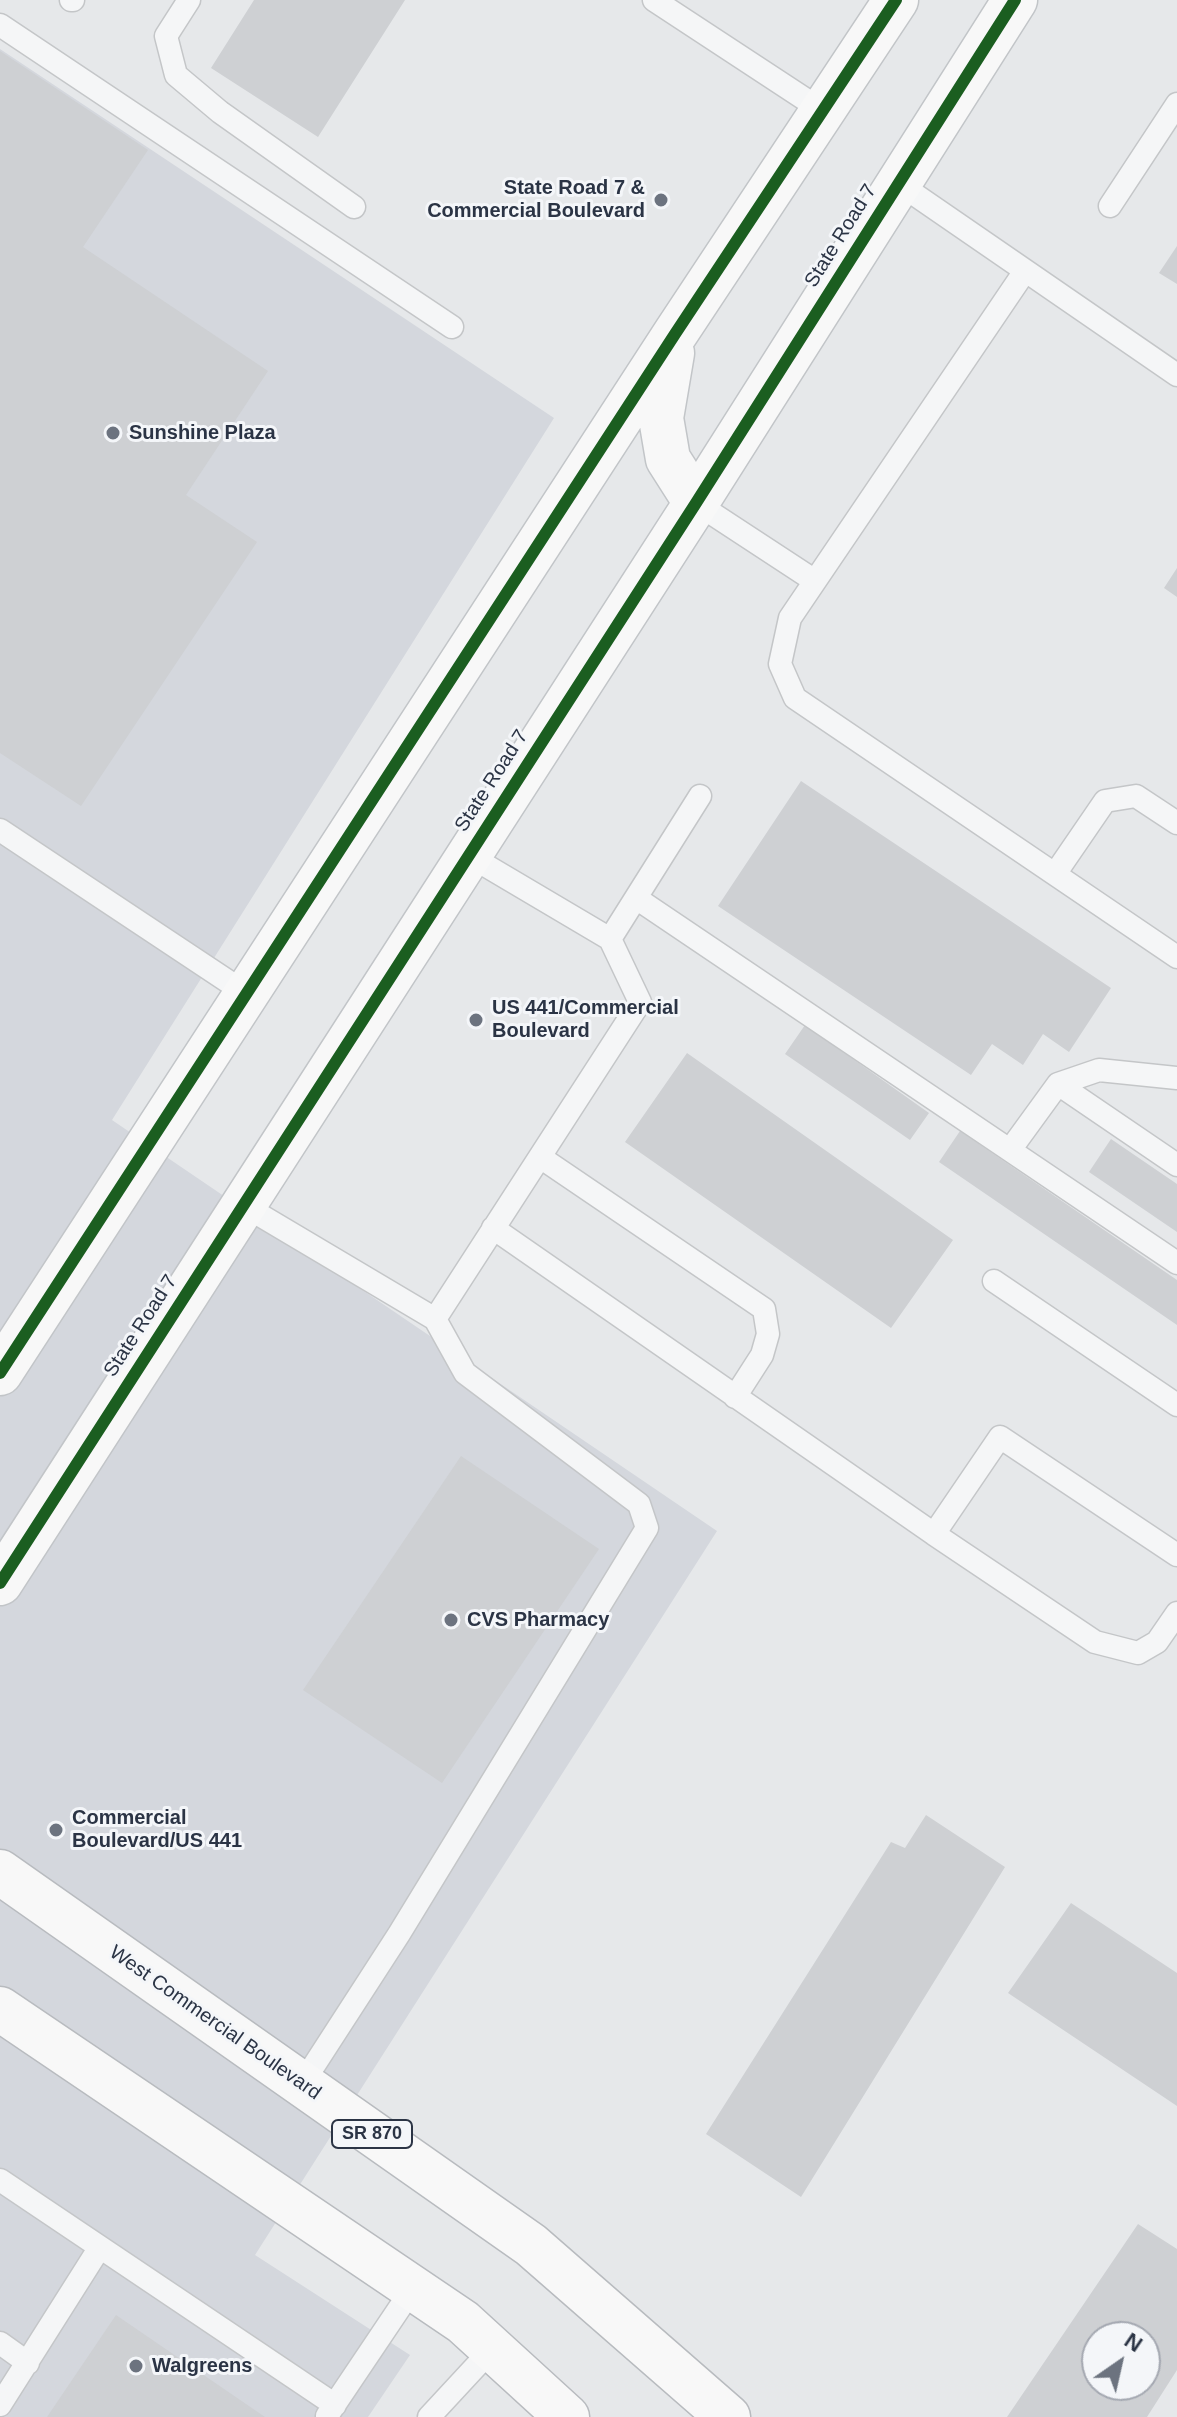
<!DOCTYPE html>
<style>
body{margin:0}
#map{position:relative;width:1177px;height:2417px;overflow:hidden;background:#e6e8ea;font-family:Helvetica,sans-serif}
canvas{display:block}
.north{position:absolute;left:1081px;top:2321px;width:80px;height:80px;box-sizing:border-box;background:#f4f6f9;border:2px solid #a4a8b1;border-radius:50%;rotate:34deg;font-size:22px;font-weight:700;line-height:32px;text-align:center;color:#2b3445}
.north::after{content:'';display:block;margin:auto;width:28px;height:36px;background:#6c737f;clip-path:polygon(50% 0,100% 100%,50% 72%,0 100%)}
</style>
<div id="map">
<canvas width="1177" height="2417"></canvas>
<div class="north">N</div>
</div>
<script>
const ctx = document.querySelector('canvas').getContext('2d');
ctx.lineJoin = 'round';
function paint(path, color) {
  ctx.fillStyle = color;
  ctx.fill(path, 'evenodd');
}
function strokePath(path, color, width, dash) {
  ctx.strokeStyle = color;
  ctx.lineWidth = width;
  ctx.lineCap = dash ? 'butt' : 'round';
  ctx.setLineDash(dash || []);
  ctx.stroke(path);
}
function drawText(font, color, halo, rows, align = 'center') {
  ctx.font = font + ' Helvetica,sans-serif';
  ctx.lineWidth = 6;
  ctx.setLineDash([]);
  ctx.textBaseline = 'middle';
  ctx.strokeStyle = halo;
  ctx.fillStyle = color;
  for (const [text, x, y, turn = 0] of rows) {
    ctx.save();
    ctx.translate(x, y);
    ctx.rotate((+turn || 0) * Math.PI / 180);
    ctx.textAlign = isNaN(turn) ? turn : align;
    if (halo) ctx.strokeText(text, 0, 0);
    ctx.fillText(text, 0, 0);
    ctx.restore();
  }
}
paint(new Path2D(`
 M0 49 554 418 112 1120 717 1531 255 2255 410 2355 368 2417H0Z`), '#d4d7dd');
paint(new Path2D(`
 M254 0H405L318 137 211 68Z
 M0 51 148 150 83 247 268 371 186 495 257 542 81 806 0 753Z
 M1177 246V284L1159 273Z
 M1177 568V597L1164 588Z
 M801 781 1111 988 1069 1052 1043 1034 1023 1065 992 1044 971 1075 718 906Z
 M805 1025 929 1113 910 1140 785 1054Z
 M687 1053 953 1240 891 1328 625 1142Z
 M960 1131 1177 1280V1325L939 1162Z
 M1111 1139 1177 1184V1232L1089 1172Z
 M461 1456 599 1549 442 1783 303 1690Z
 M926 1815 1005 1867 801 2197 706 2134 891 1842 905 1848Z
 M1071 1903 1177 1973V2106L1008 1993Z
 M1138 2224 1177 2249V2370L1147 2417H1007ZM1097 2337H1145V2385H1097Z
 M116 2315 265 2417H47Z`), '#ced0d3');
const service = new Path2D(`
 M71 0H73
 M189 0 166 36 176 75 220 112 354 207
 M654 0 823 111
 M0 25 452 327
 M898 183 1177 375
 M1110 206 1177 104
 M1025 271 790 618 780 664 795 698 1177 957
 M696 503 815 581
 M0 830 247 994
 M468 855 610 939 700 796
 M1055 874 1105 801 1136 796 1177 823
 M636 898 1177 1263
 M1058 1084 1177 1165
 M1010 1150 1058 1084 1099 1070 1177 1078
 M540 1157 764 1309 768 1334 762 1355 735 1397
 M243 1205 435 1319 465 1373 639 1504 647 1528 399 1934 302 2084
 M493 1228 934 1534 1000 1437 1177 1555
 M994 1281 1177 1405
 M435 1319 640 1002 610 939
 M934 1534 1095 1642 1138 1653 1157 1642 1177 1613
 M0 2180 335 2405
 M0 2343 28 2363
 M0 2405 100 2247
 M327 2416 413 2288
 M429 2417 492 2349`);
const primary = new Path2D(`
 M672 353 661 418 668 459 696 503
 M0 1373 675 334 896 0
 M0 1583 696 503 1015 0`);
const trunk = new Path2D(`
 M0 1872 531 2245 728 2417
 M0 2009 463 2322 567 2417`);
strokePath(service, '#c4c6c8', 25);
strokePath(primary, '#c2c5c8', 47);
strokePath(trunk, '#b8bbbf', 47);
strokePath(service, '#f5f6f7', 22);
strokePath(primary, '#f8f8f8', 44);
strokePath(trunk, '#f8f8f8', 44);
strokePath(new Path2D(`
 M0 1373 675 334 896 0
 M0 1583 696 503 1015 0`), '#1b5e20', 12);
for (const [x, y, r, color] of [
 [661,200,8,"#6c737f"],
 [113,433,8,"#6c737f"],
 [476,1020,8,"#6c737f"],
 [451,1620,8,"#6c737f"],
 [56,1830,8,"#6c737f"],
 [136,2366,8,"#6c737f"]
]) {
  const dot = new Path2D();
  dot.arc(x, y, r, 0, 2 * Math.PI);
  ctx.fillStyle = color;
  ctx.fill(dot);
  strokePath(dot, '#f4f6f9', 3);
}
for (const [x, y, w] of [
 [372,2134,80]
]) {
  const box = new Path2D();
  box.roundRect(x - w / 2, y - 14, w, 28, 6);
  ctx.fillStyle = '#f4f6f9';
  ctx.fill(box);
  strokePath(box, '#2b3445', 2);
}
drawText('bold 18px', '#2b3445', null, [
 ["SR 870",372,2134]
]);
drawText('bold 20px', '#2b3445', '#f4f6f9', [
 ["State Road 7 &",645,188,"right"],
 ["Commercial Boulevard",645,211,"right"],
 ["Sunshine Plaza",129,433],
 ["US 441/Commercial",492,1008],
 ["Boulevard",492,1031],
 ["CVS Pharmacy",467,1620],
 ["Commercial",72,1818],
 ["Boulevard/US 441",72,1841],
 ["Walgreens",152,2366]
], 'left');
drawText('20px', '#2b3445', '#f4f6f9', [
 ["State Road 7",841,236,-58],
 ["State Road 7",492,781,-57],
 ["State Road 7",141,1326,-57],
 ["West Commercial Boulevard",215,2023,35]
]);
</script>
